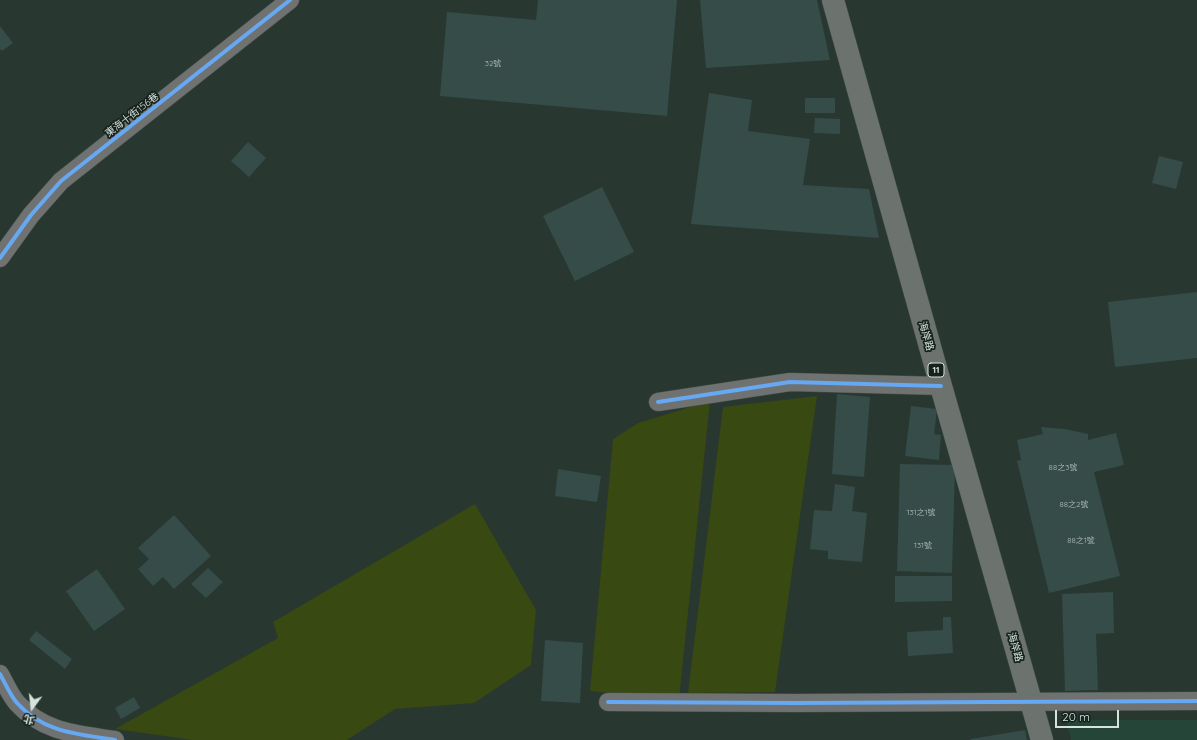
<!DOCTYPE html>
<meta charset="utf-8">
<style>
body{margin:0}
#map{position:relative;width:1197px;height:740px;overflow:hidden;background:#293731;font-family:Quicksand,"Noto Sans TC",sans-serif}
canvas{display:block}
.north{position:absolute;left:12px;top:688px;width:40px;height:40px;-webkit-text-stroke:3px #16211c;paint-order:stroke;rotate:195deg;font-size:11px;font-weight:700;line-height:16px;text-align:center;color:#d5e3dd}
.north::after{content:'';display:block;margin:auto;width:14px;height:18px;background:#d5e3dd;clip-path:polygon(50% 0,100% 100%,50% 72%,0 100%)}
.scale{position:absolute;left:1055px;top:710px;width:64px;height:18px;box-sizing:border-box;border:2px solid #d5e3dd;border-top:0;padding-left:5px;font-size:12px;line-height:14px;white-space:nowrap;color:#d5e3dd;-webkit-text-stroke:3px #16211c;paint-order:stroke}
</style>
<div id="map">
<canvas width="1197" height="740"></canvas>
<div class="north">北</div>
<div class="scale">20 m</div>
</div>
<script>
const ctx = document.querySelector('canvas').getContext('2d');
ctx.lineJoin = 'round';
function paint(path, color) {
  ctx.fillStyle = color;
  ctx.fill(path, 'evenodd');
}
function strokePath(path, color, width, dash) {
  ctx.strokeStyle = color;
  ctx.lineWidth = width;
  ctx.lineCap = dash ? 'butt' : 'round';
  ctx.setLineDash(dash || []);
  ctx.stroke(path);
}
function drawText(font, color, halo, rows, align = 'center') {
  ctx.font = font + ' Quicksand,"Noto Sans TC",sans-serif';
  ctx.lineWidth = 3.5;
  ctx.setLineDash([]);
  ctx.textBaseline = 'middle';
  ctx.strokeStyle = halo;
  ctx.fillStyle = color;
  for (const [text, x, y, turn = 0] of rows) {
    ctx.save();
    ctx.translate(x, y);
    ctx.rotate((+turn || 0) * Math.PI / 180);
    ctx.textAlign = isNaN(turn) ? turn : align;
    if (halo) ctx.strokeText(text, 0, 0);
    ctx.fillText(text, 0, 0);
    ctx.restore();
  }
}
paint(new Path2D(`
 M1066 720H1197V740H1071Z`), '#264539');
paint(new Path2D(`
 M817 396 775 692 688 693 723 407Z
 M710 401 679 699 590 691 613 439 638 423Z
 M475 504 536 610 531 665 474 703 395 709 347 740H193L115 729 278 638 273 622Z`), '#384911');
paint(new Path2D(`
 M538 0H677L667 116 440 96 447 12 536 20Z
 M700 0H817L830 60 706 68Z
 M0 26 13 43 2 51 0 49Z
 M709 93 752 100 748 131 810 139 803 185 869 189 879 238 691 224Z
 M805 98H835V113H805Z
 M815 118 840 119V134L814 133Z
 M248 142 266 158 249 177 231 161Z
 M1159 156 1183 162 1176 189 1152 183Z
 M602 187 634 252 575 281 543 216Z
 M1197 292V358L1115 367 1108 302Z
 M837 394 870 397 864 477 832 474Z
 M911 406 937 409 934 434 941 435 939 460 905 456Z
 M1041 427 1065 429 1088 434V440L1116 433 1124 465 1094 472 1120 576 1049 593 1017 461 1021 460 1017 440 1043 434Z
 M900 464 955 465 952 573 897 571Z
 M558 469 601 476 597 502 555 496Z
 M835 484 855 487 852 511 867 513 862 562 828 559V551L810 549 814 510 832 511Z
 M174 515 211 556 174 589 163 577 153 586 138 569 149 559 138 548Z
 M208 568 223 582 206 598 191 584Z
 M97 569 125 609 94 631 66 591Z
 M895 576H952V601L895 602Z
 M1113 592 1114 633 1096 634 1098 690 1065 691 1062 594Z
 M943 617H951L953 653 908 656 907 632 943 630Z
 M36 631 72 659 65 669 29 640Z
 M545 640 583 643 580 703 541 701Z
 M134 697 140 708 121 719 115 708Z
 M1025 730 1027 740H971V739Z`), '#364c48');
const street = new Path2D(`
 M0 258 31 215 61 181 290 0
 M658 402 790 382 941 386
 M0 674C5 683 10 695 17 703 44 733 78 734 115 740
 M608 702 795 703 1197 701`);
const primary = new Path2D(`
 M833 0 941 386 1042 740`);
strokePath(street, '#45524d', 19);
strokePath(primary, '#45524d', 23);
strokePath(street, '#6f7270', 18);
strokePath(primary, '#6c736f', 22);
strokePath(new Path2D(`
 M0 258 31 215 61 181 290 0
 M658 402 790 382 941 386
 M0 674C5 683 10 695 17 703 44 733 78 734 115 740
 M608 702 795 703 1197 701`), '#66a8f1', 4);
drawText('8px', '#adbdb8', null, [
 ["32號",493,64],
 ["88之3號",1063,468],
 ["88之2號",1074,505],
 ["131之1號",921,513],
 ["88之1號",1081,541],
 ["131號",923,546]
]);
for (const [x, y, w] of [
 [936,370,16]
]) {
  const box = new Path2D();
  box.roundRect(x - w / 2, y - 7, w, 14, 3);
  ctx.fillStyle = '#16211c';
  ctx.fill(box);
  strokePath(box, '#d5e3dd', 1);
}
drawText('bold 9px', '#d5e3dd', null, [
 ["11",936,370]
]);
drawText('10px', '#d5e3dd', '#16211c', [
 ["東海十街156巷",132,115,-38],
 ["海岸路",926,336,74],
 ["海岸路",1015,647,74]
]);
</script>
